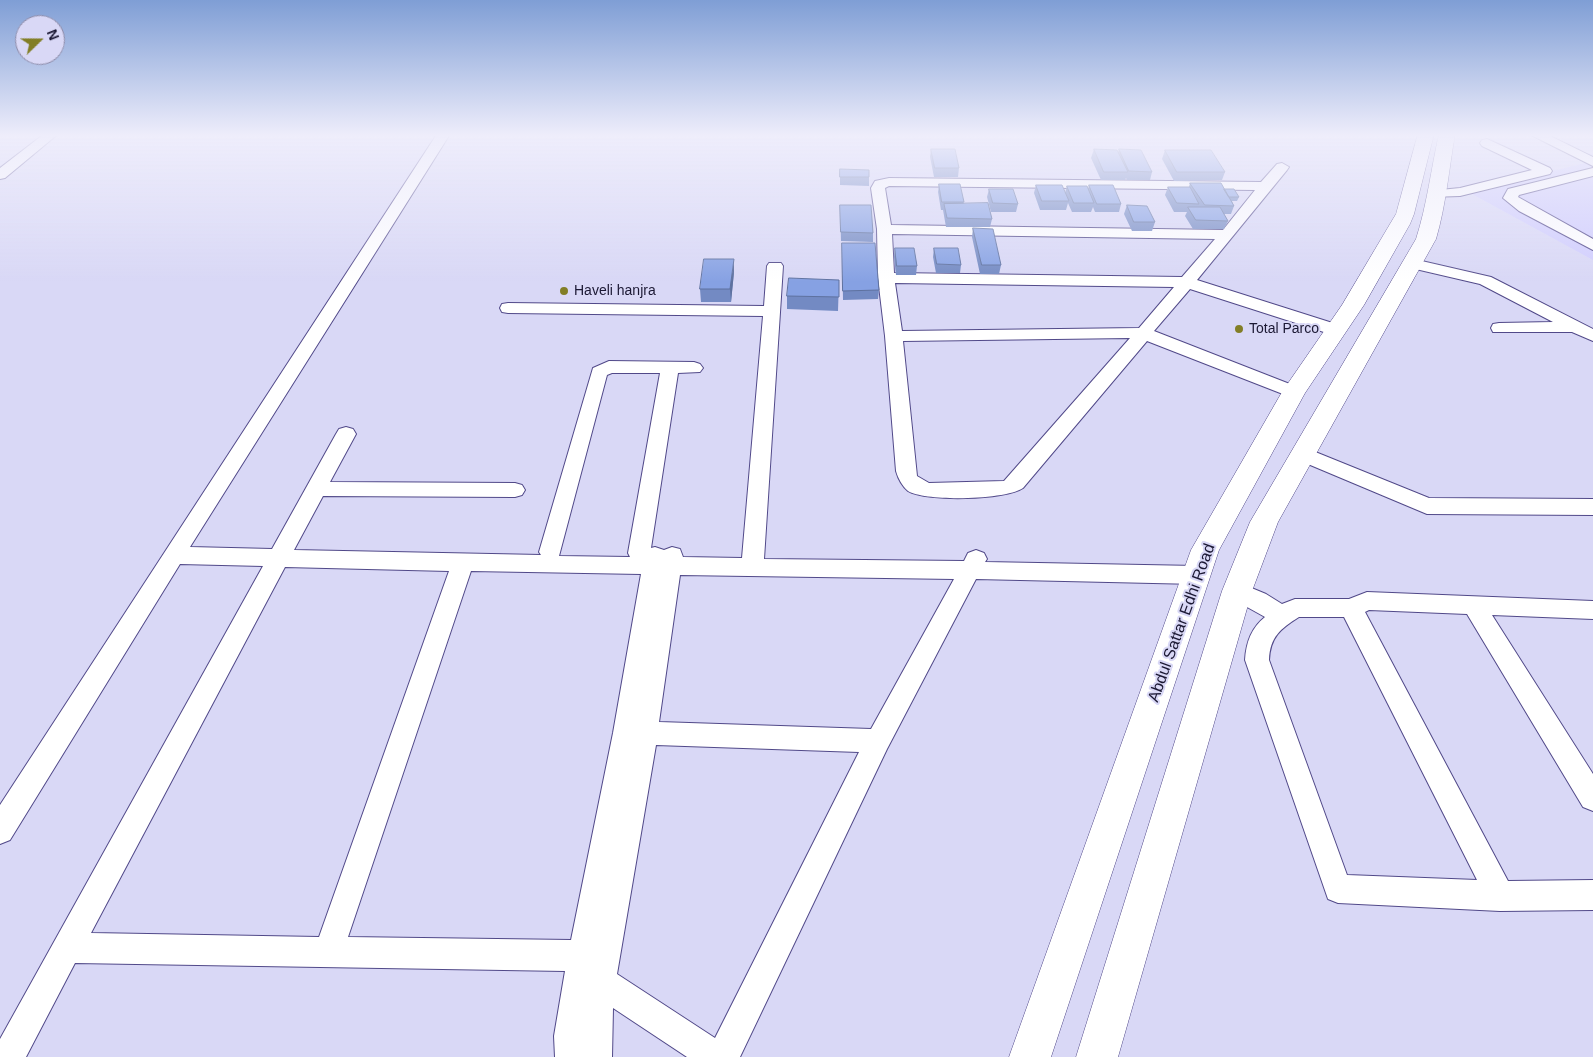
<!DOCTYPE html>
<style>
body{margin:0}
#map{position:relative;width:1593px;height:1057px;overflow:hidden;background:#d9d8f6;font-family:Helvetica,sans-serif}
canvas{display:block}
.north{position:absolute;left:15px;top:15px;width:50px;height:50px;box-sizing:border-box;background:#d9d8f6;border:1px solid #8d8ba8;border-radius:50%;rotate:68deg;font-size:14px;font-weight:700;line-height:20px;text-align:center;color:#1b1833}
.north::after{content:'';display:block;margin:auto;width:18px;height:22px;background:#827e26;clip-path:polygon(50% 0,100% 100%,50% 72%,0 100%)}
</style>
<div id="map">
<canvas width="1593" height="1057"></canvas>
<div class="north">N</div>
</div>
<script>
const ctx = document.querySelector('canvas').getContext('2d');
ctx.lineJoin = 'round';
function paint(path, color) {
  ctx.fillStyle = color;
  ctx.fill(path, 'evenodd');
}
function strokePath(path, color, width, dash) {
  ctx.strokeStyle = color;
  ctx.lineWidth = width;
  ctx.lineCap = dash ? 'butt' : 'round';
  ctx.setLineDash(dash || []);
  ctx.stroke(path);
}
function drawText(font, color, halo, rows, align = 'center') {
  ctx.font = font + ' Helvetica,sans-serif';
  ctx.lineWidth = 4;
  ctx.setLineDash([]);
  ctx.textBaseline = 'middle';
  ctx.strokeStyle = halo;
  ctx.fillStyle = color;
  for (const [text, x, y, turn = 0] of rows) {
    ctx.save();
    ctx.translate(x, y);
    ctx.rotate((+turn || 0) * Math.PI / 180);
    ctx.textAlign = isNaN(turn) ? turn : align;
    if (halo) ctx.strokeText(text, 0, 0);
    ctx.fillText(text, 0, 0);
    ctx.restore();
  }
}
paint(new Path2D(`
 M1593 161V260L1472 194 1545 176 1549 172Z`), '#d0cdfe');
const minor = new Path2D(`
 M44 134H58L5 178 0 179V168Z
 M437 134H450L190 547 272 549 336 434 339 429 346 427 353 429 356 434 330 482 515 483 522 485 525 490 522 495 515 497 323 496 294 550 541 555 539 552 593 368 609 361 694 362 700 364 703 368 700 372 678 373 651 548 655 547 664 550 672 547 680 549 683 557 742 558 763 316 508 313 502 312 500 308 502 304 508 303 764 306 767 266 769 263H781L783 266 764 559 964 561 968 553 976 550 984 553 987 559 985 562 1197 566 1205 569 1208 575 1205 581 1197 584 976 579 887 749 740 1057H687L613 1008 612 1057H555L554 1036 565 971 75 963 26 1057H0V1039L263 566 180 564 10 840 0 844V805ZM612 373H660L628 553 630 557 559 556 607 375ZM285 567 449 571 319 937 91 933ZM471 571 641 574 613 733 571 940 348 937ZM680 575 954 579 871 729 659 722ZM656 745 859 752 715 1038 617 974Z
 M1529 134H1546L1593 157V166Z
 M1487 139 1550 168 1552 171 1550 174 1460 196 1430 197 1428 194 1430 191 1460 188 1532 170 1482 146 1480 143 1482 140Z
 M1282 163 1289 167 1287 170 1197 280 1342 326 1345 330 1342 334 1336 335 1330 334 1190 289 1154 331 1300 388 1303 392 1300 396 1294 398 1288 396 1147 341 1023 488C1006 500 926 502 908 491 902 486 898 478 896 471L885 336 878 278 877 229 871 188 875 181 889 178 1261 182 1277 164ZM889 186 1255 190 1223 230 891 225 885 188ZM892 234 1215 239 1182 277 894 273ZM895 283 1174 287 1139 328 902 331ZM1130 338 1004 481 929 483 917 476 903 341Z
 M1593 168V176L1519 195 1518 197 1593 239V250L1519 211 1503 198 1508 189Z
 M1413 259 1491 277 1593 329V341L1572 332H1493L1491 328 1493 324 1499 323 1553 322 1480 284 1407 267 1405 264 1407 261Z
 M1303 447 1429 498 1593 499V515L1427 514 1296 459 1293 454 1296 449Z
 M1237 582 1266 594 1282 604 1295 599H1349L1367 592 1593 601V619L1492 615 1593 774V811L1583 807 1467 614 1369 610 1365 612 1508 881 1593 880V910L1500 911 1338 903 1328 899 1245 660C1246 643 1251 628 1265 617L1229 597 1226 591 1229 585ZM1299 617H1344L1477 880 1347 875 1269 660C1270 637 1280 629 1299 617Z`);
const major = new Path2D(`
 M1418 134H1434L1414 214 1410 224 1364 305 1305 393 1219 550 1051 1057H1009L1191 550 1282 392 1342 305 1390 224 1396 214Z
 M1439 134H1455C1449 169 1446 205 1436 239L1278 522 1252 591 1118 1057H1076L1222 591 1250 522 1416 239C1427 205 1431 169 1439 134Z`);
strokePath(minor, '#514989', 2);
strokePath(major, '#514989', 1);
paint(minor, '#fff');
paint(major, '#fff');
paint(new Path2D(`
 M931 149 959 168 958 177H934L930 157Z
 M1094 149 1118 152 1119 149 1152 172 1150 180H1127L1126 178 1125 180H1101L1091 158Z
 M1165 150 1225 172 1222 180 1174 181 1162 159Z
 M840 169 869 177V186L840 185Z
 M1190 183 1224 189 1239 197 1237 201H1232L1234 206 1231 214H1224L1228 221 1224 229H1193L1185 216 1187 212H1174L1165 195 1168 187H1189Z
 M939 184 964 202 963 203 992 219 990 227H946L943 210H941L938 192Z
 M1036 185 1065 193 1067 186 1088 189 1089 185 1121 204 1119 212H1095L1093 207 1091 212H1072L1068 203 1066 210H1040L1034 193Z
 M989 189 1018 204 1016 212H991L987 197Z
 M840 205 873 233V242L841 241Z
 M1127 205 1155 222 1152 231H1132L1124 214Z
 M973 228 1001 265 999 274H980L972 237Z
 M842 243 879 290 878 299 843 300Z
 M895 248 917 266 916 275H896L894 257Z
 M934 248 961 265 960 273H936L933 257Z
 M734 272 731 302H701L700 289Z
 M839 280 838 311 787 309V296Z`), '#738ac3');
paint(new Path2D(`
 M734 259V272L731 302 730 289Z`), '#5e719f');
const building = new Path2D(`
 M931 149H955L959 168H935Z
 M1094 149 1117 150 1128 172H1104Z
 M1119 149 1141 150 1152 172 1129 171Z
 M1165 150H1211L1225 172H1177Z
 M840 169 869 170V177H840Z
 M1190 183H1221L1234 206 1205 205Z
 M939 184H960L964 202H942Z
 M1036 185H1062L1069 201H1042Z
 M1089 185H1113L1121 204H1097Z
 M1067 186H1087L1094 203H1074Z
 M1168 187H1190L1199 204 1177 203Z
 M989 189H1013L1018 204 993 203Z
 M1224 189H1234L1239 197H1229Z
 M988 203 992 219 947 218 944 204Z
 M840 205H871L873 233 841 232Z
 M1127 205 1147 206 1155 222H1134Z
 M1188 207H1220L1228 221 1196 220Z
 M973 228 993 229 1001 265H982Z
 M842 243H875L879 290 843 291Z
 M895 248H914L917 266H897Z
 M934 248H958L961 265 937 264Z
 M704 259H734L730 289H700Z
 M789 278 839 280V297L787 296Z`);
paint(building, '#86a1e3');
strokePath(building, '#5e719f', 1);
const sky = ctx.createLinearGradient(0, 0, 0, 282);
sky.addColorStop(0, '#7f9ed5');
sky.addColorStop(0.48, '#eeedfb');
sky.addColorStop(1, '#eeedfb00');
ctx.fillStyle = sky;
ctx.fillRect(0, 0, 1593, 282);
for (const [x, y, r, color] of [
 [564,291,5,"#827e26"],
 [1239,329,5,"#827e26"]
]) {
  const dot = new Path2D();
  dot.arc(x, y, r, 0, 2 * Math.PI);
  ctx.fillStyle = color;
  ctx.fill(dot);
  strokePath(dot, '#d9d8f6', 2);
}
drawText('14px', '#1b1833', '#d9d8f6', [
 ["Haveli hanjra",574,291],
 ["Total Parco",1249,329]
], 'left');
drawText('16px', '#1b1833', '#d9d8f6', [
 ["Abdul Sattar Edhi Road",1182,623,-70]
]);
</script>
